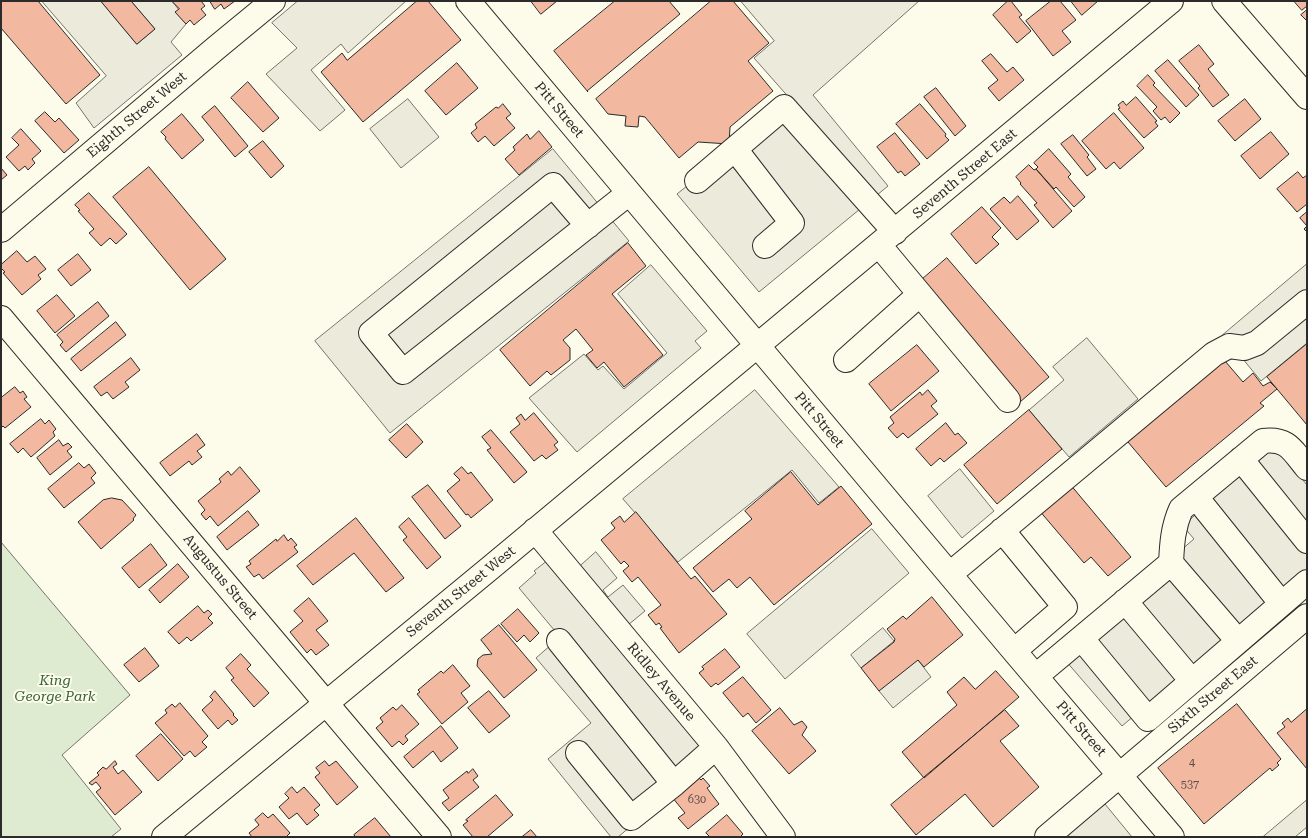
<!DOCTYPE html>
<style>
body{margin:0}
#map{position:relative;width:1308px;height:838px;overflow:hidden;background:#fdfbea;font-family:"Roboto Serif",serif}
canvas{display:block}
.frame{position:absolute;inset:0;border:2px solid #2b2b2b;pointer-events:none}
</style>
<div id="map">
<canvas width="1308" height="838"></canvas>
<div class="frame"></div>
</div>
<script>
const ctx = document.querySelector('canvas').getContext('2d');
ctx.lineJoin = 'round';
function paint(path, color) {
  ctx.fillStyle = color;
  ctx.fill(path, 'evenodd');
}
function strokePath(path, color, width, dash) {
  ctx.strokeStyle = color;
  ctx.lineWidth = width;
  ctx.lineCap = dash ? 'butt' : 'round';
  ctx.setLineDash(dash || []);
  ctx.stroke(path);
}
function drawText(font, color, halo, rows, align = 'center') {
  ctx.font = font + ' "Roboto Serif",serif';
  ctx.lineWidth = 4;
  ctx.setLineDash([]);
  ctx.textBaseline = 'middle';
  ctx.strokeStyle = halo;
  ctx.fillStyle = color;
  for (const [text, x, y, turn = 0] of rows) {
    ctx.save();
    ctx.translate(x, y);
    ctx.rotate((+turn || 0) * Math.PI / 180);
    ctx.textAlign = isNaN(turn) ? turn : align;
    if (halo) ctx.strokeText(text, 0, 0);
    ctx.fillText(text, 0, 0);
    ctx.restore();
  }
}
const green = new Path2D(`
 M1 542 130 695 62 755 121 829 111 837H1Z`);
paint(green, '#deebd1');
strokePath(green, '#74746e', 1);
const parking = new Path2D(`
 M42 1H101L137 44 155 29 131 1H172L179 10 176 12 186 24 171 42 182 55 94 128 76 103 106 76Z
 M298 1H406L348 53 341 44 311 70 345 110 320 131 266 74 297 48 272 23Z
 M741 1H919L813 95 888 186 759 292 677 194 792 101 754 58 774 41Z
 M408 99 439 137 401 168 370 129Z
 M553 149 629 241 390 433 315 341Z
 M1307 264V343L1261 381 1223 335Z
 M651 265 707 331 695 341 701 348 577 452 529 398 584 354 598 370 603 366 624 389 667 353 618 294Z
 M1087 338 1138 399 1069 457 1029 410 1064 380 1053 367Z
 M755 390 839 487 819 503 792 470 678 562 623 499Z
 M1271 441 1307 485V570L1122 726 1059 653 1194 539 1183 526 1207 504 1201 497Z
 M960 469 994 511 962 538 928 496Z
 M872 529 909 573 785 679 747 634Z
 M596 552 617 578 603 590 608 597 623 585 645 611 622 630 722 750 618 837H611L548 759 591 723 536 658 560 637 519 588 536 573 534 571 553 556 569 575Z
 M883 628 894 641 861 668 851 655Z
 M918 660 931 677 893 708 879 691Z
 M1307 800V827L1295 837H1263Z
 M1105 804 1132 837H1066Z`);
paint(parking, '#eceadb');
strokePath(parking, '#74746e', 1);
const building = new Path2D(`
 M1 1H38L100 75 66 104 1 28Z
 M101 1H131L155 29 137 44Z
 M172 1H201L205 6 201 9 206 15 194 25 190 20 186 24 175 12 179 9Z
 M210 1H235L224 9 221 4 215 9Z
 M417 1H428L461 40 363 122 321 72 342 53 347 60Z
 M531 1H557L541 14Z
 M615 1H669L680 14 587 91 588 92 554 51Z
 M711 1H733L769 43 748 61 773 91 730 127 729 144 698 142 679 158 645 117 639 116 638 127 625 126 626 116 608 114 596 99Z
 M1008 1H1011L1022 15 1019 17 1031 31 1017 43 993 15Z
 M1051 1H1060L1076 20 1062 31 1071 42 1053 56 1026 21Z
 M1071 1H1098L1082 15Z
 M1294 1H1307V6L1302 10Z
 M1307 10V21L1301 15Z
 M1199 45 1214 64 1208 69 1229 95 1213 107 1198 88 1200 86 1179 61Z
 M991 54 1007 72 1013 67 1024 80 999 101 988 88 998 80 982 61Z
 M1168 60 1199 95 1186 107 1155 71Z
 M457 63 478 88 446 115 425 91Z
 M1148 75 1155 83 1153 85 1180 113 1170 123 1165 117 1161 120 1153 111 1157 107 1137 86Z
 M248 82 279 118 263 132 231 98Z
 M936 88 966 126 955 136 924 97Z
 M1136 97 1157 121 1155 122 1158 126 1144 138 1118 109 1120 108 1118 105 1123 101 1126 105Z
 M1245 99 1261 119 1235 141 1218 121Z
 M503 104 511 114 506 118 515 128 494 146 485 136 478 142 471 133 477 128 475 124 496 107 498 108Z
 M920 104 946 134 945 136 949 140 927 159 896 124Z
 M215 106 248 146 235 157 202 117Z
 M45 112 55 122 59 118 79 140 64 153 35 121Z
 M1114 113 1144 148 1120 169 1114 162 1106 169 1082 141Z
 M182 114 204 140 182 159 165 139 166 137 161 132Z
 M21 129 41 151 32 159 35 163 28 170 25 166 19 171 6 157 19 145 12 138Z
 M539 131 552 147 519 175 505 159 515 150 513 147 527 134 530 139Z
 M1271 132 1289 154 1260 179 1241 156Z
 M895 133 920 164 905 176 901 171 898 173 877 147Z
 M1073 135 1089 155 1087 157 1096 169 1087 176 1061 144Z
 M263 141 284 166 271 178 249 152Z
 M1049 149 1071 174 1068 177 1085 197 1074 207 1056 187 1054 189 1036 169 1038 167 1034 163Z
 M1029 165 1034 170 1036 169 1072 211 1053 228 1034 205 1037 203 1020 184 1021 183 1016 177Z
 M149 167 226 259 190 290 113 197Z
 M1 168 7 175 1 180Z
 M1298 172 1303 178 1307 175V204L1297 212 1277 189Z
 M89 193 127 234 116 244 110 238 101 246 89 233 94 229 78 211 80 210 75 205Z
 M1018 196 1039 221 1017 240 990 209 1004 197 1010 203Z
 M982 207 1001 228 992 237 999 244 976 264 951 234Z
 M1307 212V232L1304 229 1307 226 1300 218Z
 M628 243 646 266 612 294 663 355 624 387 604 362 597 368 586 355 593 350 576 329 563 340 570 348V360L551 375 547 371 530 386 500 350Z
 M17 251 27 262 35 256 46 269 38 275 41 279 22 295 3 273 5 272 1 268V265Z
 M78 254 91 270 71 286 58 270Z
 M947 258 1049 377 1020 402 918 283Z
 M57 295 75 316 55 333 37 311Z
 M98 302 109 316 66 352 60 345 63 342 57 335Z
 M116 322 126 335 81 371 71 359Z
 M1307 344V425L1267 377Z
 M917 345 939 371 891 411 869 384Z
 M131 358 140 370 125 382 129 387 113 399 107 392 101 396 94 387Z
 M1225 361 1243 382 1253 373 1263 386 1270 382 1277 389 1260 403 1264 406 1166 487 1128 442Z
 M15 387 20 393 23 391 27 397 24 399 31 407 5 428 3 426 1 428V398Z
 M928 390 937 401 931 406 938 414 908 438 903 433 897 438 888 428 894 423 890 417 920 392 922 395Z
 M1029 410 1062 449 997 504 964 465Z
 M534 413 558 442 554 445 558 450 546 459 542 455 534 461 510 432 520 424 516 418 521 414 525 420Z
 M41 419 45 424 49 420 56 429 53 432 55 436 31 457 23 448 18 453 10 444Z
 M946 423 955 435 958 433 967 443 944 462 940 458 931 466 916 449Z
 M407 424 423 442 406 458 389 440Z
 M491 430 527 472 514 483 487 450 491 448 482 437Z
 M197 434 205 445 197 451 202 457 192 465 189 461 170 476 160 463Z
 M59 440 63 446 68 443 72 447 67 451 72 457 50 475 37 458Z
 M79 463 84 468 89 464 96 473 91 478 95 483 64 508 48 489Z
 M240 467 260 491 218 526 210 516 206 520 201 514 205 510 198 501 221 482 219 479 228 471 231 475Z
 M462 467 468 474 471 472 493 500 471 518 468 514 466 515 447 491 460 480 454 474Z
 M791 472 818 505 841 486 872 524 774 605 750 577 737 588 729 579 713 592 693 568 752 519 745 511Z
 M1069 483 1131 557 1108 576 1091 557 1084 563 1038 509Z
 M428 485 461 526 445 539 412 497Z
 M112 498 122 500 136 515 133 519 134 520 101 549 78 522 103 500Z
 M248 511 259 525 227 550 217 537Z
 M636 512 691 579 695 576 727 614 679 653 660 628 662 627 659 623 656 625 648 615 661 605 638 577 632 582 623 571 629 566 624 561 621 564 601 540 615 528 611 523 620 516 624 522Z
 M356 518 404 578 386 592 354 553 313 585 297 566Z
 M409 518 441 557 427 569 403 540 407 537 399 527Z
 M284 535 288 541 291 538 297 545 294 547 298 552 263 579 259 574 254 577 246 567 251 564 249 561 276 539 277 541Z
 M151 544 167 565 139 588 122 568Z
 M178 564 189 577 160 603 149 590Z
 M932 597 963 635 924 667 918 660 879 691 861 668 894 642 895 639 887 629 903 616 906 619Z
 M309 598 328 621 316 630 329 645 316 655 311 649 307 653 290 632 303 621 294 611Z
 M198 606 204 613 208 610 212 614 208 618 213 623 191 641 187 637 179 644 168 632Z
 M518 609 539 633 530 642 524 635 517 642 501 624Z
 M499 625 537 670 504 698 477 666 478 659 483 655 492 654 481 640Z
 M145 648 159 666 139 682 124 665Z
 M725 649 740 667 718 685 716 683 711 687 699 673 704 669 702 667Z
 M241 654 251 665 247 669 269 693 254 707 231 680 234 678 226 668Z
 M453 665 470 686 461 693 468 702 442 724 417 694 420 692 418 690 441 671 443 673Z
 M996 671 1019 697 924 778 902 752 957 705 947 692 964 677 975 689Z
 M743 677 771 710 756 723 748 713 743 717 723 693Z
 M215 691 234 714 233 715 238 720 232 725 228 720 218 729 202 710 213 700 210 697Z
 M489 691 510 716 489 733 468 708Z
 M180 703 208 736 202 742 207 747 195 757 190 751 184 756 155 723 167 713 165 710 172 704 175 707Z
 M1237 704 1281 759 1277 763 1279 765 1272 771 1270 768 1204 824 1158 768Z
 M402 705 419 724 405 736 408 740 403 745 399 741 392 747 376 728 383 722 380 718 393 707 396 710Z
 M780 708 794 725 802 721 807 727 802 735 816 751 789 774 752 731Z
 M1307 709V769L1277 733 1285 727 1282 723 1288 718 1291 722Z
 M1005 710 1019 726 1000 741 1039 787 993 827 965 794 916 835 891 805Z
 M441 726 458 748 441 762 433 751 413 768 404 757Z
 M161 734 183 759 158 781 136 756Z
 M115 761 117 764 113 767 118 774 123 770 142 792 115 815 96 792 101 788 96 782 92 785 89 783 99 775 97 773 103 767 106 769Z
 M325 761 329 766 336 761 358 787 337 805 315 777 320 773 316 768Z
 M473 769 478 776 473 780 479 787 449 811 442 803 449 798 443 790 467 771 468 773Z
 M697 776 701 780 703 778 710 786 707 788 719 804 688 829 678 818 685 813 672 797Z
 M292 787 297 793 304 787 320 805 314 810 319 815 307 825 297 813 289 819 279 807 289 798 285 794Z
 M496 795 513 815 487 837H473L463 825 468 821 466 820Z
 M263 813 268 818 273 814 290 833 286 837H252L249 833 259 825 255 820Z
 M727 815 743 834 740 837H710L706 833Z
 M375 818 391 837H356L354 835Z
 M531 830 537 837H522Z`);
paint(building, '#f2b8a0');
strokePath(building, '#2b2b2b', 1);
const minor = new Path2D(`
 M468 1 1014 651 1172 837
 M1224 1 1307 97
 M735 149 792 223 765 246
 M697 181 784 107 895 232
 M588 226 553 185 371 333 403 372 629 193
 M1 230 216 48 273 1
 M879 245 1008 400
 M1 318 439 837
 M846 360 919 295
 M1241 459 1307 541
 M1196 497 1281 603
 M535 530 716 747 783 837
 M1002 530 1065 607 1014 651
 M1171 563 1238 641
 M950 574 1214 354 1229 346 1244 348 1257 343 1307 302
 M1125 601 1192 681
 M1082 639 1148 719 1307 582
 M559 641 674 784 716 747
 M1036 676 1171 563C1172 543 1173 527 1181 509L1263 441C1288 438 1292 450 1307 468
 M578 753 631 818 674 784
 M164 837 495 564 1171 1
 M1047 837 1307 616`);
strokePath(minor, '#2b2b2b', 26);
strokePath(minor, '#fdfbea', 24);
drawText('11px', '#5d4e48', null, [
 ["4",1192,763],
 ["537",1190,785],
 ["630",697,800]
]);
drawText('14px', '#2b2b2b', '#fdfbea', [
 ["Pitt Street",559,110,50],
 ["Eighth Street West",137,115,-40],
 ["Seventh Street East",965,174,-40],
 ["Pitt Street",819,420,50],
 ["Augustus Street",220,577,50],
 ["Seventh Street West",461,592,-39],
 ["Ridley Avenue",661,682,50],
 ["Sixth Street East",1213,695,-40],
 ["Pitt Street",1081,729,49]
]);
drawText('italic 14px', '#34623c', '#fdfbea', [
 ["King",55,681],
 ["George Park",55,697]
]);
</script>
